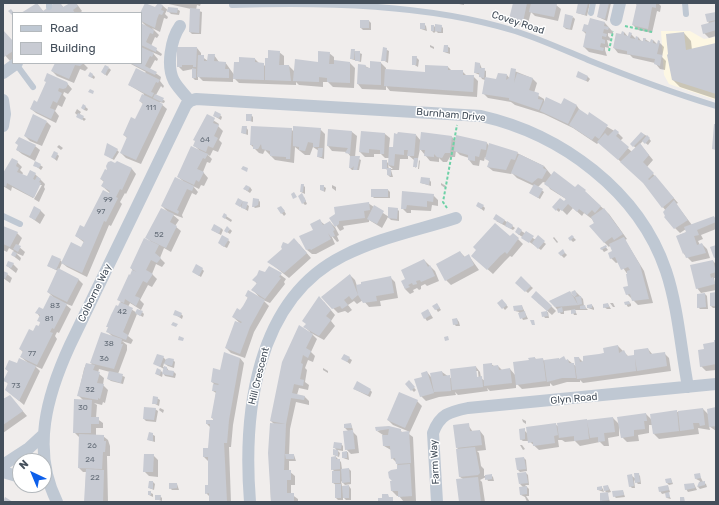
<!DOCTYPE html>
<style>
body{margin:0}
#map{position:relative;width:719px;height:505px;overflow:hidden;background:#f0edec;font-family:Rubik,sans-serif}
canvas{display:block}
.frame{position:absolute;inset:0;border:4px solid #444f5b;pointer-events:none}
.legend{position:absolute;left:12px;top:12px;width:130px;height:52px;box-sizing:border-box;background:#fff;border:1px solid #b4b9bd;margin:0;padding:5px 7px;list-style:none;font-size:12px;color:#444f5b}
.legend li{display:flex;align-items:center;gap:8px;height:20px}
.legend b{width:20px;border:1px solid #b4b9bd}
.north{position:absolute;left:12px;top:453px;width:40px;height:40px;box-sizing:border-box;background:#fff;border:1px solid #b4b9bd;border-radius:50%;rotate:316deg;font-size:11px;font-weight:700;line-height:16px;text-align:center;color:#444f5b}
.north::after{content:'';display:block;margin:auto;width:14px;height:18px;background:#0d5fea;clip-path:polygon(50% 0,100% 100%,50% 72%,0 100%)}
</style>
<div id="map">
<canvas width="719" height="505"></canvas>
<div class="frame"></div>
<ul class="legend">
<li><b style="height:5px;background:#bfc8d3"></b>Road</li>
<li><b style="height:11px;background:#c8cbd3"></b>Building</li>
</ul>
<div class="north">N</div>
</div>
<script>
const ctx = document.querySelector('canvas').getContext('2d');
ctx.lineJoin = 'round';
function paint(path, color) {
  ctx.fillStyle = color;
  ctx.fill(path, 'evenodd');
}
function strokePath(path, color, width, dash) {
  ctx.strokeStyle = color;
  ctx.lineWidth = width;
  ctx.lineCap = dash ? 'butt' : 'round';
  ctx.setLineDash(dash || []);
  ctx.stroke(path);
}
function drawText(font, color, halo, rows, align = 'center') {
  ctx.font = font + ' Rubik,sans-serif';
  ctx.lineWidth = 3;
  ctx.setLineDash([]);
  ctx.textBaseline = 'middle';
  ctx.strokeStyle = halo;
  ctx.fillStyle = color;
  for (const [text, x, y, turn = 0] of rows) {
    ctx.save();
    ctx.translate(x, y);
    ctx.rotate((+turn || 0) * Math.PI / 180);
    ctx.textAlign = isNaN(turn) ? turn : align;
    if (halo) ctx.strokeText(text, 0, 0);
    ctx.fillText(text, 0, 0);
    ctx.restore();
  }
}
paint(new Path2D(`
 M661 31H690L704 39 716 37V100L669 84 664 75Z`), '#fdf7e3');
paint(new Path2D(`
 M56 3H60L64 8 71 3H76L82 11 80 13H24L37 4 44 12Z
 M164 3H201L200 6 197 5 196 10 202 12 201 34H192L190 32 191 9Z
 M454 3H464V5Z
 M514 3 556 5 561 9 558 21 535 16 531 12 527 27 515 24 510 19Z
 M579 3H590L587 16 577 13Z
 M601 3H611L607 21 598 17Z
 M635 3H658L661 6 660 12 657 11 652 33 638 30 633 25 637 5Z
 M158 4 163 6 169 11 177 9 180 11 179 15 171 14 167 10 165 14 168 17 167 19 164 18 160 32 152 28 159 35 157 38 155 37 151 46 162 54 161 56 152 52 158 59 157 61 155 60 150 69 161 77 160 81 164 86 163 88 161 86 156 95 165 101 164 103 159 102 167 109 141 164 126 158 121 153 128 139 124 135 136 121 143 104 140 101 144 94 129 85 146 72 129 63H141V24L146 26 141 21V13L156 9Z
 M716 13V36L709 38 704 33 709 23 708 22Z
 M573 17 575 19 572 30 566 29 564 27Z
 M591 19 605 23 613 32V34L608 33V36L611 39V41L607 40 609 48 605 47V50L607 56 589 52 584 47 587 35 583 31 589 27Z
 M369 21 371 23V30H363L361 28Z
 M424 24 426 26 427 31 421 29Z
 M434 26 436 28 441 26 443 28V33H438L436 31 434 33 432 31Z
 M3 31 13 42V59L10 61 3 53Z
 M624 32 629 38 631 34 636 39 638 37 643 43 645 39 651 43 653 40 658 45 659 42 664 47 662 57 666 61 665 70 660 69 655 63 633 58 630 55 618 53 614 48Z
 M684 33 691 41 692 50 716 44V99L680 87 673 80Z
 M430 45 434 47V49L430 47Z
 M447 46 450 48V54L444 52Z
 M197 48 201 53V56L208 61 214 55 219 62H225L235 76 240 58 255 59 260 64 266 66 279 52 284 56V66H289L295 72 318 63 329 53 334 57V61L350 63 355 68 354 88 333 87 328 82H323V87L299 85 296 82V85L239 83 233 77V82L203 81 198 76V80H195L193 78V69L183 71 178 66Z
 M383 48 389 51 388 63 383 60Z
 M352 50 362 54 361 62 351 59Z
 M416 57 419 60 418 67 413 64Z
 M56 63H83L88 68 85 71 80 69 74 83 57 76 52 71Z
 M381 63 386 68V70L426 73 448 67 452 71H462L467 76H473L478 81 477 97 390 91 386 86V90L362 89 358 84 365 66 371 69Z
 M480 64 482 69 486 71V79L497 80 507 75 510 79 512 70 532 78 537 83 534 93 544 99V104L562 105 564 100 577 106 581 112 618 133 623 138 620 141 632 152 636 148 631 144 641 133 647 136 651 141 648 145 643 141 640 144 653 160 647 167 678 203 676 204 692 225 714 217 716 219V229L701 235 703 239 698 241 700 245 702 244 707 249 710 258 692 262 684 254 677 236 687 232 686 229 680 233 669 222 666 211 644 183 599 142 597 144 573 128 544 114 515 105 511 102 488 98 483 93 485 80 482 79 480 75 475 73Z
 M109 68 111 70 107 76 102 72Z
 M579 73 588 77 590 79 588 82 577 76Z
 M93 75 95 77 94 79 89 76Z
 M66 82 72 89 68 94 64 92 63 95 66 98 62 107 58 105 55 111 59 116 56 123 36 113 31 109Z
 M83 105 88 109 87 111 84 110Z
 M77 109 81 112 79 115 86 119 84 121 75 113Z
 M220 115 222 117 221 120 214 116Z
 M251 115 253 117V122L247 120Z
 M207 116 219 124 218 126 223 131 219 140 222 143 218 152 213 150 210 156 207 154 212 159 210 163 207 162 203 172 208 178 204 186 201 185 199 189 193 186 198 192 196 195 192 193 182 215 183 218 172 214 179 220 175 226 181 231 171 252 164 248 160 258 165 263 162 267 156 264 152 274 157 279 152 287 148 285 140 300 144 304 141 310 130 303 128 307 137 313 142 312 144 314 143 317 137 314 128 336 133 340 131 344 122 341 127 345V350L118 374 125 377 123 384 111 381 108 379 110 372 99 369 98 373 104 378 103 385 108 390 105 403 103 402 102 405 94 403 97 405 96 418 103 423V428H96V435L103 436 108 440 110 446V456H107L108 502H85L86 472H83L79 468V437L74 432 83 400 78 395 84 369 86 364 91 365 101 334 114 338 108 332 121 302 118 299 133 271 131 268 151 242 146 237 168 212 162 206 183 181 178 177 199 150 194 145Z
 M47 122 51 126 42 146 30 141 25 136Z
 M246 127 248 130V135L242 133Z
 M291 129 294 132 320 129 325 134 324 159 318 157 319 151 313 147 310 155H305L295 147 294 163 275 160 265 150 263 154 259 153 251 145Z
 M329 130 352 132 357 136 355 157 361 160 359 170H352L350 168 351 157 347 152 332 151 328 146Z
 M362 132 385 134 390 138 389 148H394L416 135 421 141 452 137 456 141 487 143 489 146 517 153 544 166 552 176 575 189 578 185 609 214 627 239 625 240 644 271 653 303 638 305 627 294 630 286 628 275 619 262 616 263 611 258 614 252 611 245 609 247 604 242 592 219 584 213 582 216 573 208 567 215 561 209 559 212 553 207 564 203 566 199 550 189 546 183 543 182 538 187 544 192 540 199 532 194 534 186 517 178 512 173 511 174 493 171 488 167 490 162 485 157 484 161 480 160 479 166 473 165 469 160V158L460 155 456 151 455 157H450L447 162H443L439 158V162L430 161 420 149 416 168 414 166V160L408 155V159H400L399 170H391L393 177H390L388 175V170L383 168 386 161 389 164V158H385L381 154H374V157H365L360 152ZM388 165 393 169H389Z
 M59 145 63 148 61 150 57 147Z
 M35 146 40 150 35 161 22 154 17 150Z
 M117 150 119 152 114 160 107 156Z
 M57 154 59 156 57 161 52 157Z
 M419 160 420 161 419 169H418Z
 M17 162 22 167 20 170 23 173 22 175 27 178 35 174 45 184 44 187 45 189 39 202 34 199 42 185H39L33 198 12 187 11 191 3 186V176Z
 M117 162 132 169 136 174 126 194 125 193 120 202 122 204 111 226 109 225 87 277 67 267 62 263 59 270 78 279 83 284 72 306 64 303 71 309 59 333 57 332 55 336 57 339 42 369 35 366 40 371 24 405 11 394 8 384 5 380 9 372 6 369 27 362 21 357 23 352 20 349 41 323 40 317 37 313 43 310 54 298 48 292 58 271 48 266 60 260 62 262 82 248 85 243 76 236 85 229 109 194 110 193 102 186 104 182 101 179Z
 M34 165H40L43 167 41 170Z
 M429 179 431 182V186L421 183Z
 M441 183 446 186 445 188 441 185Z
 M303 185 305 187V194L301 192Z
 M332 185 336 187V191L332 188Z
 M323 186 326 188 325 192 321 190Z
 M250 187 252 190 250 193 244 189Z
 M388 190 390 192V198H374L372 196Z
 M403 192 433 195 438 200V206L432 205 431 211 411 210V213H407L402 208Z
 M304 197 307 204 305 205 303 203Z
 M258 199 260 202V207L255 208 253 206Z
 M242 201 249 206 248 211 236 204Z
 M368 203 389 217 397 209 399 211V221L391 220 388 217 382 228 369 220V222L343 226 344 229 340 231 331 218Z
 M477 206H483L485 208 484 211Z
 M278 208 283 209 286 214 284 216Z
 M40 210 45 215 40 224 30 217Z
 M226 216 232 220 231 222 223 217Z
 M319 220 325 225 330 222 335 227 339 235 337 236 339 241 337 242 331 235 335 244 316 254H312L307 250Z
 M504 220 515 228 513 230 496 221Z
 M3 227 17 233 22 238 18 246 25 252 23 256 16 253 21 258 20 261 12 255 14 251 9 248 7 252 3 250Z
 M221 228 223 230 221 235 212 230Z
 M230 229 232 231 230 234 227 232Z
 M518 229 536 240 538 237 546 244 541 250 518 234Z
 M513 234 523 244 512 257 510 256 505 261 493 274 477 260Z
 M572 236 576 240 573 242 569 238Z
 M554 237 558 242 557 243 553 238Z
 M228 240 230 242 227 248 221 245Z
 M299 244 311 258 289 278 269 262Z
 M605 246 608 250 604 252 601 248Z
 M460 252 465 257 469 256 479 270 451 285 446 280Z
 M559 253H565L567 255 564 258Z
 M424 260 435 271 439 281 427 286 425 284 421 286V289L419 290 417 288 413 290 414 292 410 294 405 289 402 281 407 280Z
 M713 261 716 264V278H714L716 290 701 293 697 288Z
 M13 264 18 269 16 273 7 266Z
 M270 267 286 279 284 282 285 284 270 303 263 300 269 306 254 332 245 358 231 353 226 348 241 324 233 317 241 311 248 298 246 296 260 298 253 290 257 284 254 280 265 273Z
 M202 269 204 271 201 277 193 272Z
 M3 274H7L12 278 10 283 3 278Z
 M350 275 355 280 357 286 390 277 395 282 398 298 380 301 381 306 369 307 363 300 357 304 354 301 348 305 352 310 348 313 345 311 338 313 322 297Z
 M521 278 533 288 528 293 517 283Z
 M575 291 583 299 584 306 588 310H575L577 315H574L572 310 564 311V314H561L550 301 570 292 575 297 573 293Z
 M716 293V308H713L711 306V294Z
 M705 294 707 296 708 309H700L698 307Z
 M502 300 508 307 505 310 499 303Z
 M324 302 335 315 331 321 335 326 324 340 311 333 317 339 311 352 315 356 313 362 308 360 305 368 307 370 305 382 309 385 308 390 299 388 297 395 304 396 309 401V405L296 402 290 429 289 455H294L296 461H289V471L295 476V485H291V494L298 499V502H271L269 453 274 424 271 421 310 332 305 327Z
 M537 302 551 306 556 311 552 315Z
 M629 302 631 304V306L628 307 626 304Z
 M610 303H613L615 307H613Z
 M437 304 441 310 438 312 434 306Z
 M608 304 611 309H607L604 307Z
 M592 305 594 308V310L588 308Z
 M522 306 528 319 523 320 519 312 515 311Z
 M428 310 433 318 427 321 425 318Z
 M548 312 549 318H545L542 313Z
 M174 314H181L183 316 182 319Z
 M457 319 459 322 460 326H456L454 324Z
 M716 342V370L706 371 701 366 705 350Z
 M618 346 629 357 636 356 648 349 653 355 664 353 669 358 671 371 583 383 580 380V382H567L553 386 550 383V386L522 389 516 383V388L490 391 487 388 488 391 458 395 455 392 456 395 439 397 426 401 421 396 424 377 427 372 431 377 442 372 452 379 476 367 480 372 481 378 485 381 491 364 494 366H498L502 370 510 369 516 376 535 358 537 360 543 359 544 361 568 360 577 367 579 358 584 363ZM476 371H478L479 382H477Z
 M163 357 166 360H173L175 362 174 368 168 366 164 363 163 367 167 368 169 371 174 372 176 374 175 378 165 376 163 373 162 377 156 374 161 371 163 373 164 369 155 364Z
 M240 358 244 363 233 425 231 447H229L231 502H210V497L206 493 209 486V462L204 457 209 449 210 427 207 424 214 420 212 418 216 393 213 391 214 384 212 382 221 371Z
 M349 358 352 360 350 364 343 359Z
 M323 368 328 371V373L323 370Z
 M409 382 416 390 414 392 406 384Z
 M354 389 370 390 372 392 370 397Z
 M157 398 160 400 159 406 153 403Z
 M3 400 14 401 27 416 3 433Z
 M417 401 422 406 409 434 413 437 416 501H414L415 502H404L399 496H397L392 491 398 470 397 463 392 458 391 450 384 446 383 435 377 431 389 427 400 430 403 433 410 432 393 425 388 420Z
 M160 408 164 410 163 413 159 410Z
 M716 408V431L709 426 710 430 698 428 699 434 659 439 654 434 653 425H649V433L638 435 639 441 627 442 622 437 646 414 652 420V415L703 409 709 415Z
 M155 409 158 411 156 422 146 421 144 419Z
 M613 418 619 424V436L608 438 609 446H604L600 442 580 446 575 441 565 442 562 440H558L559 447 539 450 529 441H523L520 439 524 430 527 433 555 424 559 427 558 424Z
 M522 419 526 421V424L523 422Z
 M351 424 353 430H351L357 436 359 453 351 454 346 449 349 432 345 428Z
 M468 425 473 432 480 431 484 436 486 450 477 451 479 453 481 466 484 469V476L491 475 493 477 494 481H488L486 477 480 480 482 482 485 502H460L463 479 460 477 459 450 457 448Z
 M150 433 155 436V442L148 440Z
 M341 444 343 446V453L348 452 349 460 343 458V451L337 450 340 453 339 457 334 455 337 451 335 448Z
 M520 445H522L525 449 523 450Z
 M153 455 158 460V477L149 476 144 471Z
 M336 457 341 462 342 469H349L351 471V484L345 485 341 481 342 486H349L351 489V500H346L343 497V500H338L336 498V485L333 483 335 472 332 469Z
 M524 458 526 460 527 471 520 472 518 470Z
 M526 473 528 475 529 485H525L529 489V496H526L530 502H527L525 497 521 495 523 487 520 484Z
 M638 474 640 476 641 484H638L634 480 635 488H632L630 486 632 476 636 479Z
 M699 474 703 482 706 484 707 487 700 489 698 487 700 481 696 479Z
 M671 479 673 484 669 485 667 483Z
 M153 482 155 484 154 490 149 488Z
 M177 484 179 490H172L170 488Z
 M694 484 697 490 688 492 686 489Z
 M608 486 611 492 607 493 605 491Z
 M668 486 670 492 668 493 671 499 667 498 666 493 662 494 660 491Z
 M601 487 603 489 604 492 598 490Z
 M623 491 625 497 616 498 614 496Z
 M149 492 153 494V497L149 495Z
 M607 493 610 502H602L601 501Z
 M160 496 162 498V501L156 499Z`), '#0003');
paint(new Path2D(`
 M37 3 43 11 54 3H60L63 7 70 3H76L78 6 73 10 75 13H21Z
 M145 3 155 7 158 3 163 5 161 10 164 11 162 15 159 14 157 19 155 28 141 21 140 13Z
 M513 3H527L523 22 509 19Z
 M531 3 557 4 554 17 529 12Z
 M578 3H588L585 15 576 13Z
 M600 3H609L605 19 597 17Z
 M637 3H656V8L652 7 648 29 632 25Z
 M168 7 178 8 177 13 167 12Z
 M190 8 200 9 199 33 189 32Z
 M11 9 14 13 12 15 8 11Z
 M716 12V20L707 22 705 14Z
 M565 14 573 16 570 29 563 27Z
 M590 18 605 22 604 26 609 27 608 30 604 29 603 33 607 34 606 37 602 36V39L605 40V44L601 43 600 47 604 48 603 51 583 47 586 32 582 31 584 24 588 25Z
 M360 20H369V28H360Z
 M716 21V30L703 34 701 25Z
 M141 23 154 30 153 34 150 33 146 42 157 48 156 52 141 45Z
 M420 23H425V29H420Z
 M435 24 442 25 441 32 435 31Z
 M431 25H434V31H431Z
 M3 30 13 41V51L4 57Z
 M622 31 624 32V35L628 36 629 32 632 33 630 38 635 39 636 36 638 37V40L643 41V38H646L645 41 650 42 651 39 653 40V43L657 44 658 40 660 41 657 54 662 55 660 66 654 64 655 59 627 54V51L613 48 616 33 621 34Z
 M684 32 686 50 716 43V94L672 80 667 55 668 54 666 34Z
 M444 45H448V52H443Z
 M141 47 154 53 152 57 150 56 145 66 157 72 155 75 130 63H141Z
 M177 47H197L196 67H193V65H182V67H177Z
 M383 47 387 48 386 61H381Z
 M351 49H355L354 59H350Z
 M268 50 280 51 279 65H289L291 81 265 80V58H268Z
 M318 51 330 52 329 64H334V60L350 62V83L327 82V78L319 77V82L293 81 295 59 318 62Z
 M355 51H360V61H355Z
 M208 54H215L214 61 226 62 225 69H229V78L197 77 198 55H204V61H207Z
 M412 56H417L416 65H412Z
 M239 57 255 58V62L264 63V80L233 79 234 62H239Z
 M370 61 381 62V85L357 84 358 64 366 65 365 67 370 68Z
 M475 62 480 63V68H485L484 78 479 77V73H474Z
 M55 63H84L80 66 75 65 69 79 51 71Z
 M105 65 109 67 105 75 101 72Z
 M425 65 448 66V70H463V75H474L473 92 384 86 385 69 425 72Z
 M136 68 160 80 158 83 156 82 151 92 154 93 152 97 128 85Z
 M192 68 196 69V78H192Z
 M511 68 516 69 514 83 517 73 533 78 529 90 539 93 538 99 543 100 539 110 509 100V98L482 94 485 77 496 79 498 73 507 74 506 80 509 78Z
 M578 71 588 76 586 81 576 77Z
 M90 72 93 74 92 78 88 76Z
 M47 73 67 82 68 84 66 88 63 89 59 88 58 91 62 93 57 103 53 101 50 108 55 110 51 119 30 109 34 100 37 102 46 82 44 81Z
 M90 89 94 91 93 94 88 92Z
 M142 94 163 104 136 160 120 153 127 137 123 135 131 117 135 119 143 103 139 101Z
 M155 94 164 98 162 102 153 98Z
 M546 97 561 104 564 98 577 105 568 124 540 111Z
 M83 104 86 106 84 110 81 108Z
 M579 109 588 115 589 112 608 125 599 139 595 136 592 140 569 125Z
 M215 111 221 114 219 118 213 116Z
 M78 113 84 116 82 120 76 117Z
 M33 114 47 121 37 142 24 136Z
 M207 114 215 118 213 123 219 125 214 136 218 138 213 148 208 146 206 152 193 146 195 141 193 140Z
 M246 114H252L251 121H246Z
 M714 124H716V150L712 149Z
 M242 126H247L246 134 241 133Z
 M251 126 292 128 290 159H286V157L270 156V151L262 149 261 144 258 149H253V145H250Z
 M293 126 321 128 319 147H313V143L308 142 305 151 299 150V147L293 146Z
 M328 129 352 131 350 154 345 153 348 148 327 146Z
 M615 129 619 132 616 136 629 147 618 160 597 142 605 133 608 136Z
 M361 131 385 133 384 154H380V150L369 149V153L359 152Z
 M398 132 416 134 414 156H407L408 150H404V155L395 154 394 166 388 165 389 147H393L394 133 397 134Z
 M421 132 452 136 450 153H445L442 158 437 157 434 154V157L424 156 425 150H419Z
 M641 132 645 135 633 147 630 144Z
 M456 135 487 142 486 150 481 149 479 157 475 156V161L468 160V155L454 151Z
 M647 135 650 138 645 144 642 141Z
 M19 137 36 145 30 156 16 150 18 145 15 143Z
 M107 143 118 149 112 159 104 155Z
 M489 143 518 152 515 160 511 159 506 170 487 167 489 161 485 159Z
 M640 143 649 155 643 162 654 173 648 179 649 180 655 175 674 198 662 208 643 183 620 162Z
 M191 146 208 154 205 159 203 158 197 169 204 172 199 182 196 180 194 185 177 177Z
 M318 148H323L322 157H317Z
 M54 151 58 153 55 159 51 157Z
 M519 154 544 166 543 168 547 170 542 179 538 178 532 183 511 173Z
 M350 156H360L357 170H353L354 166 352 168H349Z
 M12 158 18 161 16 166 19 168 17 172 27 176 30 170 36 173 33 179 35 180 37 176 41 179 39 182 41 183 34 198 7 183 6 187 3 185V173Z
 M414 158H418L417 167H413Z
 M382 160H387V168H391V176L387 175V169H382Z
 M35 161 41 164 39 168 33 166Z
 M111 161 115 163 117 161 132 168 122 190 120 189 116 197 118 198 106 222 104 221 82 273 61 263 71 242 81 247 84 241 75 236 80 225 84 227 103 190 109 193 110 191 101 186 104 181 100 179 105 169 107 170 106 166 108 162Z
 M243 166 248 168 247 172 241 169Z
 M554 171 575 187 578 184 586 190 585 191 601 206 595 213 592 210 587 215 579 209 577 212 568 204 562 211 558 208 556 211 552 207 560 198 564 201 566 199 544 184Z
 M175 177 194 186 192 191 187 189 177 210 179 211 178 214 161 206Z
 M421 177 430 178 429 185 420 183Z
 M301 184H304L303 192H300Z
 M534 184 543 189 538 198 529 193Z
 M246 185 250 187 248 191 243 189Z
 M320 185H324V191L320 190Z
 M371 189H388V197H371Z
 M402 191 434 194 433 202 427 201V207L407 205 406 209H401Z
 M294 192 297 197 293 199 291 194Z
 M302 193 306 201 302 204 298 196Z
 M238 198 243 201 240 207 235 204Z
 M253 198 259 199 258 205 254 207H252Z
 M674 200 688 220 674 229 664 217 665 216 663 212Z
 M243 201 248 202 246 209 241 208Z
 M369 202 370 210 364 211 365 218 339 221V224L335 227 329 218 335 214 334 207Z
 M478 202 484 205 481 209 476 206Z
 M374 205 384 211 377 224 367 219Z
 M34 206 41 210 35 220 29 217Z
 M281 206 285 211 281 214 277 208Z
 M388 207 398 208 397 219 388 218Z
 M161 208 174 214 170 222 177 226 166 248 145 238Z
 M604 208 623 234 614 240 612 237 604 243 589 226 594 223 591 217Z
 M224 213 227 215 225 219 222 217Z
 M496 214 505 220 502 224 493 219Z
 M714 216 716 222 697 230 699 235 694 236 697 245 702 243 706 253 686 258 684 253 683 254 676 236 686 232 684 227Z
 M320 219 323 225 330 221 335 230 333 231 335 236 331 237 328 233 331 239 311 250 310 249 306 250 299 236 313 230 310 224Z
 M507 221 513 225 511 229 505 226Z
 M495 223 510 236 513 233 519 238 507 254 505 252 500 256 487 270 471 256 476 250 473 247Z
 M214 224 221 228 219 234 211 230Z
 M3 226 18 232 10 247 3 244Z
 M227 226 230 229 227 233 224 231Z
 M518 227 522 230 519 235 515 232Z
 M526 231 534 236 529 243 521 238Z
 M222 235 229 239 224 247 218 243Z
 M538 235 545 241 538 249 532 243Z
 M572 235 574 237 570 241 568 238Z
 M624 237 640 265 649 299 632 301 630 294 626 295 623 287 628 286 626 274H627V271L630 270 628 267 621 270 615 257 610 259 608 253 612 251 609 244Z
 M144 238 159 245 155 253 161 258 157 263 151 260 146 270 153 274 147 283 143 281 135 296 140 298 136 306 125 299 124 303 117 300 129 274 130 275 132 270 137 272 130 268Z
 M294 238 307 253 284 273 267 262 282 249 281 247 283 242 288 244Z
 M16 244 21 246 18 252 13 249Z
 M606 245 607 247 601 250 600 248Z
 M716 245V257L714 258 710 247Z
 M563 249 565 253 561 256 558 253Z
 M13 251 17 253 15 257 11 255Z
 M460 251 464 257 469 254 474 265 445 281 436 264Z
 M52 255 61 259 56 270 47 266Z
 M424 259 428 267 430 265 435 276 421 282 420 280 416 281 417 284 413 285 412 283 408 285 410 287 405 289 401 281 405 279 401 270Z
 M713 260 716 272 710 274 711 278 713 277 715 284 696 289 690 265Z
 M8 261 14 263 11 268 6 266Z
 M196 264 203 268 199 276 192 272Z
 M269 266 282 273 279 277 281 278 265 299 251 290 257 283 252 280 257 275 259 270 265 272Z
 M58 268 79 279 67 302 47 292Z
 M3 271 8 273 5 279 3 278Z
 M350 274 358 295 356 285 361 284V282L391 276 394 293 376 296 377 301 363 303 358 295 352 300 349 296 344 300 348 305 342 309 340 306 332 309 321 297Z
 M521 276 531 286 525 292 515 283Z
 M248 290 265 300 250 327 240 354 225 348 235 321 241 323 242 322 232 317 237 308 240 310 243 306 248 297 245 296Z
 M575 290 577 295 574 297 571 292Z
 M536 291 552 306 547 311 548 316 542 317 541 312 547 311 531 297Z
 M570 291 578 305 555 307 549 301Z
 M716 292V306H710V293Z
 M705 293 706 307 697 308V294Z
 M50 295 67 304 54 329 52 328 50 332 53 333 37 365 20 357 23 351 19 349 29 329 33 331 36 325 39 326 40 322 37 321 40 315 35 313 39 307 43 309Z
 M319 296 331 310 326 316 331 320 319 336 303 327 306 324 302 321Z
 M581 296 582 304 578 305 575 297Z
 M502 299 507 305 502 309 497 303Z
 M629 301 630 304 625 305 624 302Z
 M120 302 133 308 123 332 128 335 126 340 106 332 108 327H106L111 315 116 305 118 306Z
 M437 303 440 308 435 310 432 306Z
 M608 303 609 307 603 308V304Z
 M592 304V308H587V305Z
 M522 305 523 310 514 311 513 306Z
 M585 305 586 309H580V306Z
 M562 307 563 312 558 313 557 309Z
 M137 309 143 311 140 316 135 313Z
 M428 309 431 315 424 319 421 313Z
 M575 309 576 313 571 314V310Z
 M175 310 182 313 180 317 173 315Z
 M525 311 526 317 520 319 518 313Z
 M457 318 458 324 453 325 452 319Z
 M530 320H534L535 325H532Z
 M173 322 178 324 176 327 171 325Z
 M299 325 313 334 306 348 311 351 308 358 303 355 301 363 303 364 300 379 304 380 303 386 294 384 292 393 305 396 304 400 291 398 286 424 284 470H291V480H287V493H294V501L271 502 268 453 270 423 286 424 270 421 282 362Z
 M101 332 122 339 121 344H123L114 369 90 363Z
 M179 336 184 338 183 341 178 340Z
 M448 336 449 340 445 341 444 337Z
 M714 340H716V364L700 367 698 350 704 349 703 344 714 342Z
 M618 345 619 353 624 350 627 356 634 355V350L648 348 650 354 665 352 667 366 637 371 635 358 636 371 577 379 574 357H579L580 362 583 361V356L599 354 604 353 603 348Z
 M224 352 240 358 229 420 227 443H224L227 502H209V493L205 494V485H208V457H203V448H208L210 424H206V420H213V418H211L216 391H212L213 384 218 385 219 384 211 382 213 368 220 370Z
 M157 354 164 356 160 367 153 364Z
 M344 354 350 357 347 362 341 359Z
 M564 356 566 360 568 359 569 363H574L576 378H562L547 382 544 360 559 358V359Z
 M535 357V359L543 358 546 381 516 385 513 362 529 360 528 358Z
 M19 358 36 366 19 401 5 390 8 383 3 381 8 371 5 369 9 360 17 363Z
 M169 358 174 359 172 366 164 364 166 359Z
 M86 363 95 365 93 370 100 372 97 383 104 384 100 399 98 398V400L77 396Z
 M492 363V366L498 365 499 370 510 368 512 383 484 386 483 364Z
 M164 366 167 367V370L174 371 173 376 162 374Z
 M476 366 477 377 482 376 483 387 452 390 450 369Z
 M157 368 161 370 160 375 155 374Z
 M109 371 123 374 121 383 107 379Z
 M427 371 434 393 420 397 414 379 422 377 421 373Z
 M442 371 443 376 450 375 451 391 434 392 430 373Z
 M409 380 415 387 411 391 405 384Z
 M357 381 371 389 368 395 353 389Z
 M399 392 418 400 405 428 387 420Z
 M10 395 23 411 3 425V399Z
 M153 396 158 397 157 404H152Z
 M74 399 92 400 91 417H99V424H91V433H73Z
 M144 407 156 408 154 420 143 419Z
 M716 407V426L709 427 707 409Z
 M703 408 705 425 700 426 699 423H693L694 429 680 431 678 411Z
 M677 410 679 431 653 434 650 414Z
 M646 413 647 421H644L645 429 634 430V436L621 438 617 417Z
 M613 417 615 432 604 433 605 441 598 442V437L590 438 587 420Z
 M587 419 589 439 574 441V436L559 438 557 423Z
 M351 423 352 428H344V424Z
 M469 423 470 431 480 430 482 445 456 448 453 425Z
 M556 423 558 435 554 436 555 443 533 446V442L528 443 526 427Z
 M389 426 401 429V432L409 431 411 463 396 464 395 458 391 459 390 446H383L382 435H388L389 429 376 431 375 427Z
 M525 428V439L520 440 519 429Z
 M353 430 355 449 345 450 343 431Z
 M149 432 153 433V441L147 440Z
 M79 434 104 435V441H106L105 452H103L102 469 78 468Z
 M334 442 342 443 341 449 333 448Z
 M475 447 480 473 478 475 459 477 456 449Z
 M333 449 338 450V456L333 455Z
 M347 451V458H342V452Z
 M144 454H154L153 472H143Z
 M285 454H294V459H286Z
 M336 456V459H340V469L331 470V457Z
 M524 457 526 469 517 470 515 458Z
 M410 464 412 496 398 497V491H391L390 481H392L389 478 388 472 391 470 397 469V465Z
 M349 468 350 482 342 483 341 469Z
 M86 469 104 470 103 502H84Z
 M332 471H340V483H332Z
 M526 472 528 483 519 484 517 473Z
 M634 473H639L640 482 635 483Z
 M700 473 701 478 695 479 694 474Z
 M492 474V479L485 480V475Z
 M632 474 634 486 629 487 627 475Z
 M478 477 481 502H459L456 479Z
 M671 478 672 483H666L665 479Z
 M149 481H153V489L148 488Z
 M705 481V485L697 487 699 482Z
 M169 483H177V488L169 489Z
 M694 483 695 488 685 490 684 484Z
 M335 484H341V498H335Z
 M349 485V498H343L342 486Z
 M608 485 609 490 604 491 603 486Z
 M668 485 669 490 659 492 658 487Z
 M527 486V494L520 495 519 487Z
 M602 486V490H597V487Z
 M623 490 624 495 613 497 612 491Z
 M148 491H151V495H148Z
 M608 492 609 500 600 501V493Z
 M669 492 670 497 666 498 665 493Z
 M382 494H388L389 497H393V502H378V498H382Z
 M155 495H161L160 500H155Z
 M5 497 13 502H3Z
 M680 497H684L685 502H680Z`), '#c8cbd3');
strokePath(new Path2D(`
 M625 26 652 32
 M609 51 613 31
 M447 208 443 202 457 125`), '#6dd1a6', 2, [3, 2]);
strokePath(new Path2D(`
 M49 3V7
 M685 3 686 14
 M232 5C323 2 428 4 515 31 540 39 564 50 588 60 630 77 673 93 716 106
 M591 13 593 3
 M16 64 33 87
 M3 216 20 224`), '#bfc8d3', 6);
strokePath(new Path2D(`
 M616 20 620 3
 M180 26C171 39 166 66 174 81 178 88 185 95 190 101
 M3 73 17 63
 M3 100 5 114 3 126
 M3 465 29 448 42 436
 M3 472 20 477
 M57 502C31 450 47 395 70 345L186 105 190 101 196 99 481 116C561 134 639 191 666 271 678 307 681 350 688 387
 M250 502C243 415 255 300 343 256 378 238 419 230 456 218
 M437 502 433 433C440 414 449 412 468 408L716 384`), '#bfc8d3', 12);
drawText('8px', '#656e79', null, [
 ["111",151,108],
 ["64",205,140],
 ["99",108,200],
 ["97",101,212],
 ["52",159,235],
 ["83",55,306],
 ["42",122,312],
 ["81",49,319],
 ["38",109,344],
 ["77",32,354],
 ["36",104,359],
 ["73",16,386],
 ["32",90,390],
 ["30",83,408],
 ["26",92,446],
 ["24",90,460],
 ["22",95,478]
]);
drawText('10px', '#444f5b', '#fff', [
 ["Covey Road",518,23,18],
 ["Burnham Drive",451,115,5],
 ["Colborne Way",95,293,-64],
 ["Hill Crescent",259,376,-76],
 ["Glyn Road",574,399,-5],
 ["Farm Way",435,462,-93]
]);
</script>
